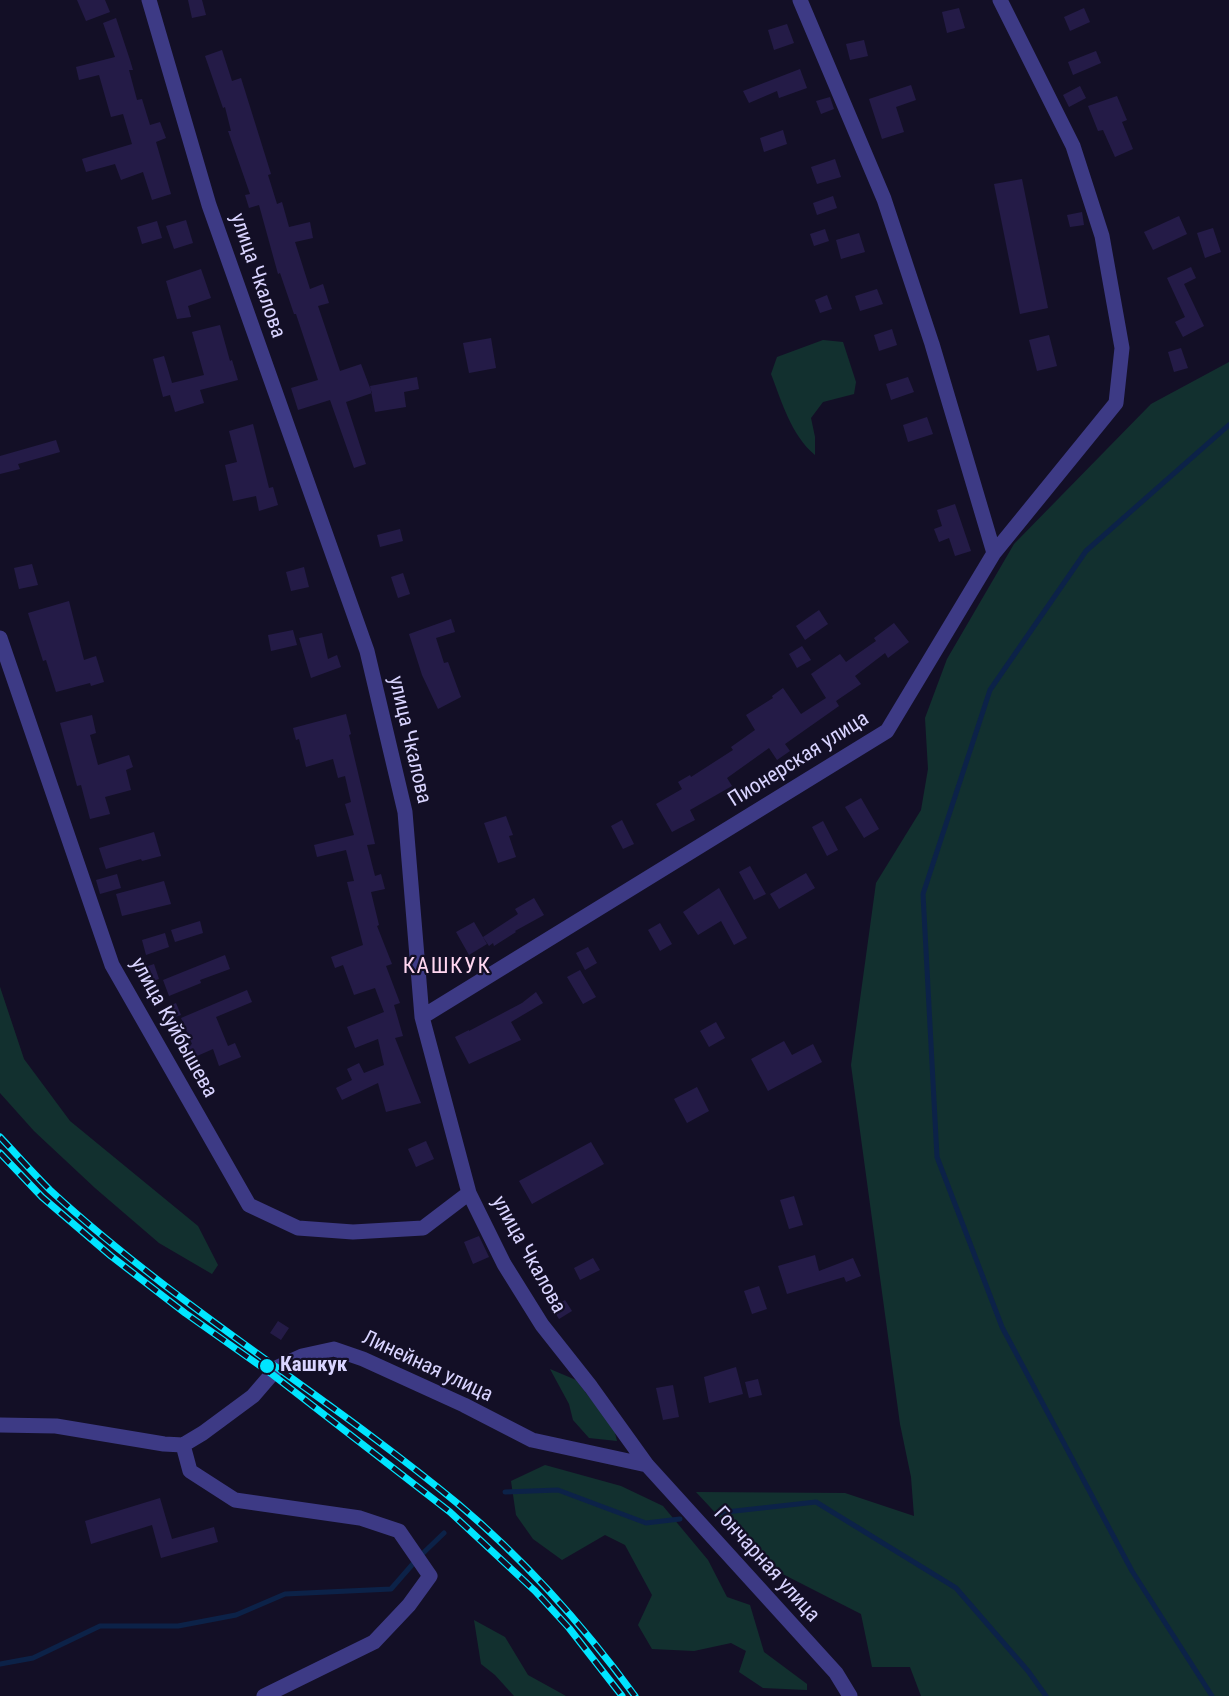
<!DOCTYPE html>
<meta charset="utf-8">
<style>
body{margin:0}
canvas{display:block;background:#130f26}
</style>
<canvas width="1229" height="1696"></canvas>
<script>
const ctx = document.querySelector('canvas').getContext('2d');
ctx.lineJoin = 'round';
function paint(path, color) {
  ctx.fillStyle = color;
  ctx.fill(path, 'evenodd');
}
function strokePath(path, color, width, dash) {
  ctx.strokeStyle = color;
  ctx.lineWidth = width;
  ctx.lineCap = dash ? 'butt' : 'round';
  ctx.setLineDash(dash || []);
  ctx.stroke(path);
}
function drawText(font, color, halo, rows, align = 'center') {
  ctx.font = font + ' "Roboto Condensed",sans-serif';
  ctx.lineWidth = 4.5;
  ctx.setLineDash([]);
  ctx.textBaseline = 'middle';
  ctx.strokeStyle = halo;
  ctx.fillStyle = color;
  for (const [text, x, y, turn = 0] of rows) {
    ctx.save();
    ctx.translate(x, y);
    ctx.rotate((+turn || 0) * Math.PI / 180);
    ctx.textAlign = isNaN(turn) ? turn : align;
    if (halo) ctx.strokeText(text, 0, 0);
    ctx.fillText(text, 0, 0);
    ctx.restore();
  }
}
paint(new Path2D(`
 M823 340 843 342 856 382 854 394 823 402 811 418 815 437V455C791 435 782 402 771 374L777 357Z
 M1229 362V1696H921L910 1667H872L861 1614 763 1564 696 1492 845 1493 914 1516 911 1477 900 1424 851 1065 876 883 921 810 928 769 925 718 947 659 1014 544 1151 404Z
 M0 987 24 1059 70 1121 198 1226 218 1265 212 1274 159 1243 95 1188 34 1131 0 1093Z
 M550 1369 576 1380 614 1429 617 1441 589 1438 573 1420 569 1404Z
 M545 1465 621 1486 663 1506 708 1560 727 1597 750 1605 764 1652 807 1684V1690L763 1688 739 1672 746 1651 731 1643 694 1651 652 1649 638 1625 652 1595 625 1545 605 1535 562 1560 533 1539 516 1515 511 1481Z
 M474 1620 505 1637 528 1675 566 1696H514L495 1675 481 1664Z`), '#12302f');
strokePath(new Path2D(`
 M505 1492 558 1490 646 1523 680 1519
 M717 1513 816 1502 956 1588 1028 1671 1046 1696
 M0 1664 33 1658 100 1626H178L236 1615 285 1594 391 1589 418 1558 444 1533
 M1212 1696 1132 1571 1002 1327 937 1157 923 894 990 690 1086 551 1229 425`), '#0c2248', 5);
paint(new Path2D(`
 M77 0H105L110 12 86 21Z
 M188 0H202L206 15 192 18Z
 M959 8 965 28 947 33 942 12Z
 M1084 8 1090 22 1070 31 1064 17Z
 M116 18 130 60 133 70H129L137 100 142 99 150 125 160 122 166 138 156 142 171 194 152 200 143 172 121 180 115 164 86 172 82 159 132 144 123 114 111 117 99 75 79 80 76 67 115 57 103 23Z
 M787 24 794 43 774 50 768 30Z
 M864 40 868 56 850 60 846 44Z
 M222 50 232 81 241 78 271 174 268 175 277 204 282 202 289 227 310 222 313 238 295 242 310 289 323 284 329 303 318 306 340 371 361 364 372 393 346 402 366 464 354 468 330 400 298 410 291 388 318 380 296 314H294L280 273 278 274 259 205 249 208 245 195 250 194 228 131H231L225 107 223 108 205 56Z
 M1096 51 1101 63 1073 75 1068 62Z
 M800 69 807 88 779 98 777 91 749 103 743 91Z
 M911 85 916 100 896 107 904 132 882 139 869 99Z
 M1080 86 1086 98 1069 107 1063 95Z
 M1117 96 1127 120 1122 122 1133 149 1115 157 1103 130 1098 131 1088 106Z
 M830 97 834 109 821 114 816 101Z
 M783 130 787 144 764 152 760 138Z
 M835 159 841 177 817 184 811 167Z
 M1022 179 1048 308 1020 314 994 184Z
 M833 196 837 208 817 215 813 203Z
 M1082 212 1084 225 1070 227 1067 215Z
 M1179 216 1187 234 1153 250 1144 232Z
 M186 220 193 243 174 249 166 226Z
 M157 221 162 238 142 244 137 227Z
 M1213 228 1221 252 1205 258 1197 233Z
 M825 229 829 241 814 246 810 234Z
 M859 233 865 252 841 259 836 240Z
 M1191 267 1196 278 1184 284 1204 326 1183 337 1175 322 1185 317 1167 278Z
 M201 269 211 298 188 306 191 317 177 319 166 281Z
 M877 289 883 304 860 311 855 296Z
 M827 295 832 309 820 313 815 300Z
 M220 325 230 361 232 360 238 380 200 390 204 403 175 412 170 395 163 397 153 359 164 356 172 383 204 375 192 332Z
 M892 329 897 345 879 351 874 335Z
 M1049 335 1057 366 1037 371 1029 340Z
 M491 338 496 368 469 373 463 343Z
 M1181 348 1188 368 1174 372 1168 352Z
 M417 377 419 389 404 392 406 407 375 412 370 386Z
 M908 377 914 392 891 400 886 384Z
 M927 417 933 434 908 442 903 425Z
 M253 424 269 488 273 487 278 505 259 511 256 496 233 501 225 465 237 462 229 431Z
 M56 440 60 452 18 464 20 469 0 474V456Z
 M955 504 971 551 955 556 949 538 939 542 934 529 942 526 937 510Z
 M400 529 403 541 380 547 377 535Z
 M32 564 38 585 19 589 14 568Z
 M304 567 309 587 291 591 286 572Z
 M403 573 410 594 398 598 391 577Z
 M69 601 84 660 96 656 104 682 91 686 90 683 56 692 46 660 43 661 28 613Z
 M819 610 828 624 805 640 796 626Z
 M451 619 455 632 436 638 444 663 448 662 461 697 438 709 422 675 409 634Z
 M894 623 909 642 888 658 885 653 855 676 861 684 836 701 839 706 785 744 790 751 777 760 769 748 727 778 732 786 690 810 695 820 672 832 656 804 682 789 678 782 690 775 691 777 733 750 731 747 755 730 746 715 773 698 772 696 783 688 801 714 826 698 811 674 840 654 846 662 876 641 874 638Z
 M293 630 297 645 271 651 268 635Z
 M322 633 328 659 337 655 341 667 311 678 299 638Z
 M802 646 811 660 797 668 789 654Z
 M346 714 351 734 349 735 375 844 367 845 375 876 381 874 385 889 371 892 379 925 377 926 392 964 386 966 400 1003 394 1005 403 1036 395 1038 421 1103 386 1112 378 1083 342 1100 336 1088 352 1080 347 1069 359 1063 364 1073 384 1065 378 1039 355 1048 347 1027 384 1012 375 988 354 995 343 965 335 968 331 957 363 945 347 882 354 881 346 850 317 857 314 845 354 835 345 804 351 802 345 776 338 778 333 759 306 767 299 739 296 740 293 728Z
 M92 715 96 733 90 735 98 765 129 755 133 767 126 770 131 790 105 797 110 814 90 819 81 785 77 786 60 723Z
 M861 798 879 829 864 838 845 807Z
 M506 816 513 835 509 836 516 857 498 863 484 823Z
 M622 820 634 844 623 849 611 826Z
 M823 821 838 850 827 856 812 827Z
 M154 832 161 856 142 861 141 859 106 869 99 848Z
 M750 866 766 894 754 900 739 872Z
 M806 873 815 888 779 909 770 894Z
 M117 874 121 888 100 894 96 880Z
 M164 881 171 904 122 916 116 894Z
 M719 888 747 938 734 945 721 921 698 935 683 912Z
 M534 898 544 915 515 931 516 932 494 946 493 943 489 946 483 937 518 914 515 909Z
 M200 921 203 933 175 942 171 930Z
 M474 922 487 944 469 955 456 932Z
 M660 923 672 944 660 951 648 930Z
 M165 933 169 947 146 955 142 940Z
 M588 947 597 963 585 970 576 953Z
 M225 955 230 969 200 980 201 983 169 996 163 980Z
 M154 964 159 979 144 984 139 969Z
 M580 970 596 997 583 1004 567 977Z
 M247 990 252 1002 216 1017 228 1046 235 1043 241 1057 219 1066 213 1049 188 1060 183 1048 192 1044 181 1018Z
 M536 992 543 1003 511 1022 521 1040 469 1064 455 1037 469 1030V1031L522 1003Z
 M176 1003 181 1015 167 1020 163 1009Z
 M716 1022 725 1038 709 1047 700 1031Z
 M784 1041 792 1055 813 1044 822 1062 768 1091 751 1059Z
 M697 1087 709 1111 687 1123 674 1099Z
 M426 1141 434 1159 416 1167 408 1149Z
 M591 1142 604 1164 532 1204 519 1181Z
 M794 1196 803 1225 789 1229 780 1200Z
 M479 1236 489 1257 473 1264 464 1242Z
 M815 1255 819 1271 853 1258 861 1276 846 1282 844 1277 787 1294 778 1266Z
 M593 1258 600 1270 580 1280 574 1268Z
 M759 1286 767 1309 752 1314 744 1291Z
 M565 1300 572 1311 559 1319 552 1308Z
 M278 1321 289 1328 281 1340 270 1333Z
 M736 1367 743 1394 709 1403 704 1377Z
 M758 1379 762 1395 749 1398 745 1382Z
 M673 1385 679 1417 663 1420 656 1388Z
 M160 1498 172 1539 214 1527 218 1542 161 1558 152 1525 91 1544 85 1521Z`), '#241b47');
strokePath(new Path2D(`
 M149 0 209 205 367 651 405 812 422 1017 469 1193 504 1264 542 1325 591 1387 647 1465 836 1673 850 1696
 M800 0 884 199 932 344 994 553
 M0 638 112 965 249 1205 298 1228 353 1232 423 1228 469 1193
 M422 1017 887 731 994 553 1116 403 1122 348 1102 236 1073 146 1000 0
 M0 1425 56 1426 164 1444 183 1445 203 1433 253 1396 278 1367 302 1356 334 1349 363 1359 464 1405 532 1440 647 1465
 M183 1445 190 1471 235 1500 360 1518 399 1531 430 1576 409 1605 374 1642 264 1696`), '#3d3a85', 15);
const rail = new Path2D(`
 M0 1137C17 1155 33 1173 50 1190 176 1306 325 1394 457 1503 525 1560 583 1625 635 1696
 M0 1153 42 1197 111 1256 185 1313 273 1375 450 1512 535 1591 569 1628 622 1696`);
strokePath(rail, '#00e5ff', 7);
strokePath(rail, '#130f26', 4.5, [14]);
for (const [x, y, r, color] of [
 [267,1366,8,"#00e5ff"]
]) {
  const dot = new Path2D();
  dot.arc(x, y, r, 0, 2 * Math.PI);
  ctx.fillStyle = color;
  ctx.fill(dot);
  strokePath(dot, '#130f26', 2);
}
drawText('21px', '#d9d4ff', '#130f26', [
 ["улица Чкалова",257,276,71],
 ["улица Чкалова",409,740,77],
 ["Пионерская улица",799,760,-32],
 ["улица Куйбышева",173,1028,61],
 ["улица Чкалова",528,1255,61],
 ["Линейная улица",427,1367,25],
 ["Гончарная улица",766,1565,48]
]);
drawText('bold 21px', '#d9d4ff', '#130f26', [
 ["Кашкук",280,1366]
], 'left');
ctx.letterSpacing = '1.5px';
drawText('22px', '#ffd6f0', '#130f26', [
 ["КАШКУК",447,967]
]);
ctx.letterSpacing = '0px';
</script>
